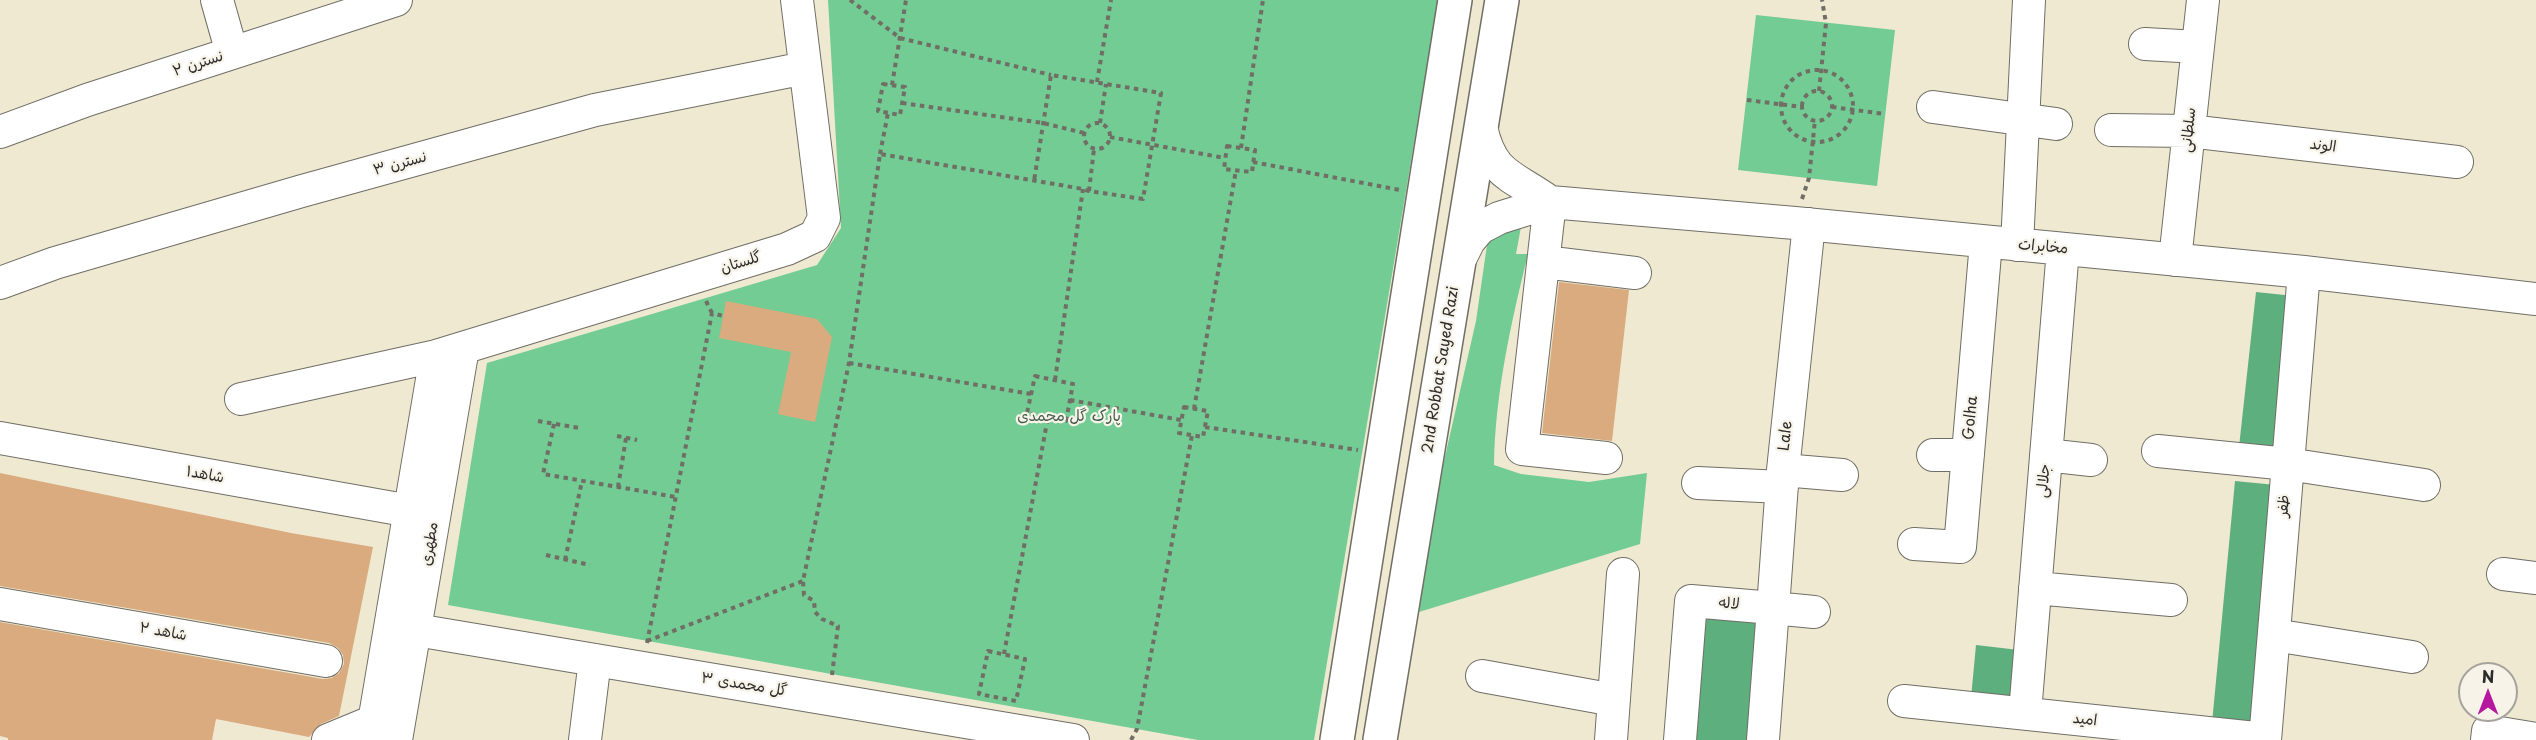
<!DOCTYPE html>
<meta charset="utf-8">
<style>
body{margin:0}
#map{position:relative;width:2536px;height:740px;overflow:hidden;background:#efe9d2;font-family:"Playpen Sans",sans-serif}
canvas{display:block}
.north{position:absolute;left:2458px;top:662px;width:60px;height:60px;box-sizing:border-box;background:#f7f3e8;border:2px solid #a5a39c;border-radius:50%;rotate:0deg;font-size:16px;font-weight:700;line-height:24px;text-align:center;color:#2b2b2b}
.north::after{content:'';display:block;margin:auto;width:21px;height:27px;background:#b5179e;clip-path:polygon(50% 0,100% 100%,50% 72%,0 100%)}
</style>
<div id="map">
<canvas width="2536" height="740"></canvas>
<div class="north">N</div>
</div>
<script>
const ctx = document.querySelector('canvas').getContext('2d');
ctx.lineJoin = 'round';
function paint(path, color) {
  ctx.fillStyle = color;
  ctx.fill(path, 'evenodd');
}
function strokePath(path, color, width, dash) {
  ctx.strokeStyle = color;
  ctx.lineWidth = width;
  ctx.lineCap = dash ? 'butt' : 'round';
  ctx.setLineDash(dash || []);
  ctx.stroke(path);
}
function drawText(font, color, halo, rows, align = 'center') {
  ctx.font = font + ' "Playpen Sans","Playpen Sans Arabic",sans-serif';
  ctx.lineWidth = 4.5;
  ctx.setLineDash([]);
  ctx.textBaseline = 'middle';
  ctx.strokeStyle = halo;
  ctx.fillStyle = color;
  for (const [text, x, y, turn = 0] of rows) {
    ctx.save();
    ctx.translate(x, y);
    ctx.rotate((+turn || 0) * Math.PI / 180);
    ctx.textAlign = isNaN(turn) ? turn : align;
    if (halo) ctx.strokeText(text, 0, 0);
    ctx.fillText(text, 0, 0);
    ctx.restore();
  }
}
paint(new Path2D(`
 M828 0H1438L1314 740H1198L448 605 487 363 817 265 841 228Z
 M1756 15 1895 30 1877 186 1738 170Z
 M1521 227 1516 254H1528C1511 323 1495 394 1494 465L1521 474 1589 482 1647 473 1640 544 1419 612 1436 496 1476 321 1487 245 1498 228Z`), '#72cc93');
paint(new Path2D(`
 M2256 292 2294 296 2277 451 2239 447Z
 M2235 481 2276 485 2254 727 2212 723Z
 M1699 613 1764 618 1754 740H1688Z
 M1976 645 2019 650 2013 703 1971 698Z`), '#5db07d');
paint(new Path2D(`
 M1559 282 1629 290 1612 441 1542 433Z
 M726 301 817 319 832 337 815 422 778 414 791 352 719 338Z
 M0 473 291 533 373 547 339 716 321 724 309 737 216 719 212 740H8V738L0 736V622L323 679 332 678 339 673 344 664 343 655 338 648 329 643 0 586Z`), '#daab7e');
const minor = new Path2D(`
 M217 0 232 53
 M2145 44 2198 47
 M1933 107 2056 124
 M1481 127C1492 177 1513 175 1550 202
 M2111 130 2189 131 2457 162
 M0 132 87 100 396 0
 M1550 202 1522 449 1606 458
 M1809 224 1783 470 1773 608 1814 612
 M2017 245 2029 0
 M2175 260 2203 0
 M1459 261 1469 241 1480 228 1499 218 1550 202 1795 223 2304 272 2536 299
 M1544 262 1635 273
 M0 283 55 263 302 191 595 110 805 68
 M241 399 436 356 787 249 815 236 824 218 797 0
 M0 438 410 511
 M2158 451 2288 464 2424 485
 M1933 455H1968
 M2046 455 2091 460
 M1783 470 1842 475
 M1698 483 1782 487
 M1914 544 1960 547 1986 242
 M2503 574 2536 578
 M2035 588 2171 600
 M0 604 326 661
 M416 630 1073 740
 M2274 635 2412 657
 M1482 676 1614 700
 M1904 701 2265 739
 M2025 713 2063 249
 M328 740 374 721
 M371 740 436 356
 M396 740 463 348
 M585 740 595 660
 M1611 740 1623 574
 M1680 740 1691 601 1773 608 1763 740
 M2265 740 2304 272
 M2487 740 2488 731 2536 739`);
const major = new Path2D(`
 M1337 740 1455 0
 M1380 740 1502 0`);
strokePath(minor, '#706e65', 34);
strokePath(major, '#706e65', 36);
strokePath(new Path2D(`
 M850 0 900 38 1051 75
 M1781 106a36 36 0 1 1 72 0a36 36 0 1 1-72 0Z
 M1097 82 1111 0
 M883 84 905 87 900 115 878 111Z
 M892 85 906 0
 M1819 91 1826 23 1822 0
 M1802 106a15 15 0 1 1 30 0a15 15 0 1 1-30 0Z
 M1747 100 1802 107
 M902 103 1043 123 1084 133
 M1832 107 1885 114
 M1100 123 1106 84
 M1084 136a13 13 0 1 1 26 0a13 13 0 1 1-26 0Z
 M1110 137 1225 158
 M1227 146 1255 150 1252 172 1224 169Z
 M1241 148 1263 0
 M880 154 888 113
 M1253 162 1400 190
 M1089 191 1094 149
 M1802 199 1809 178 1815 120
 M706 301 712 313
 M849 363 1031 394
 M1035 376 1073 384 1066 421 1027 413Z
 M1055 380 1083 189
 M1070 400 1181 420
 M1184 407 1208 411 1203 437 1179 433Z
 M1194 409 1236 170
 M538 421 580 428
 M554 424 543 474 676 497
 M1205 427 1358 450
 M617 436 637 440
 M618 487 626 438
 M546 555 590 565
 M565 560 582 481
 M647 641 803 581
 M647 643 712 313 723 316
 M988 651 1025 659 1016 701 979 694Z
 M1004 654 1048 417
 M832 675 838 626 822 619 815 612 814 601 804 595 803 581 849 363 880 154 1083 189 1089 191 1143 199 1161 93 1051 75 1034 181
 M1131 740 1137 729 1192 435`), '#706e65', 4, [4.5, 4.5]);
strokePath(minor, '#fff', 32);
strokePath(major, '#fff', 33);
drawText('15px', '#2b2b2b', '#f7f3e8', [
 ["نسترن ۲",198,64,-18],
 ["سلطانی",2189,130,-84],
 ["الوند",2323,146,7],
 ["نسترن ۳",400,164,-15],
 ["مخابرات",2043,247,5],
 ["گلستان",741,263,-17],
 ["2nd Robbat Sayed Razi",1441,370,-81],
 ["Golha",1971,418,-85],
 ["Lale",1786,436,-84],
 ["شاهد۱",205,475,10],
 ["جلالی",2044,481,-85],
 ["ظفر",2284,506,-85],
 ["مطهری",430,544,-81],
 ["لاله",1729,604,5],
 ["شاهد ۲",163,632,10],
 ["گل محمدی ۳",744,685,9],
 ["امید",2085,720,6]
]);
drawText('15px', '#405b4a', '#f7f3e8', [
 ["پارک گل محمدی",1069,417]
]);
</script>
